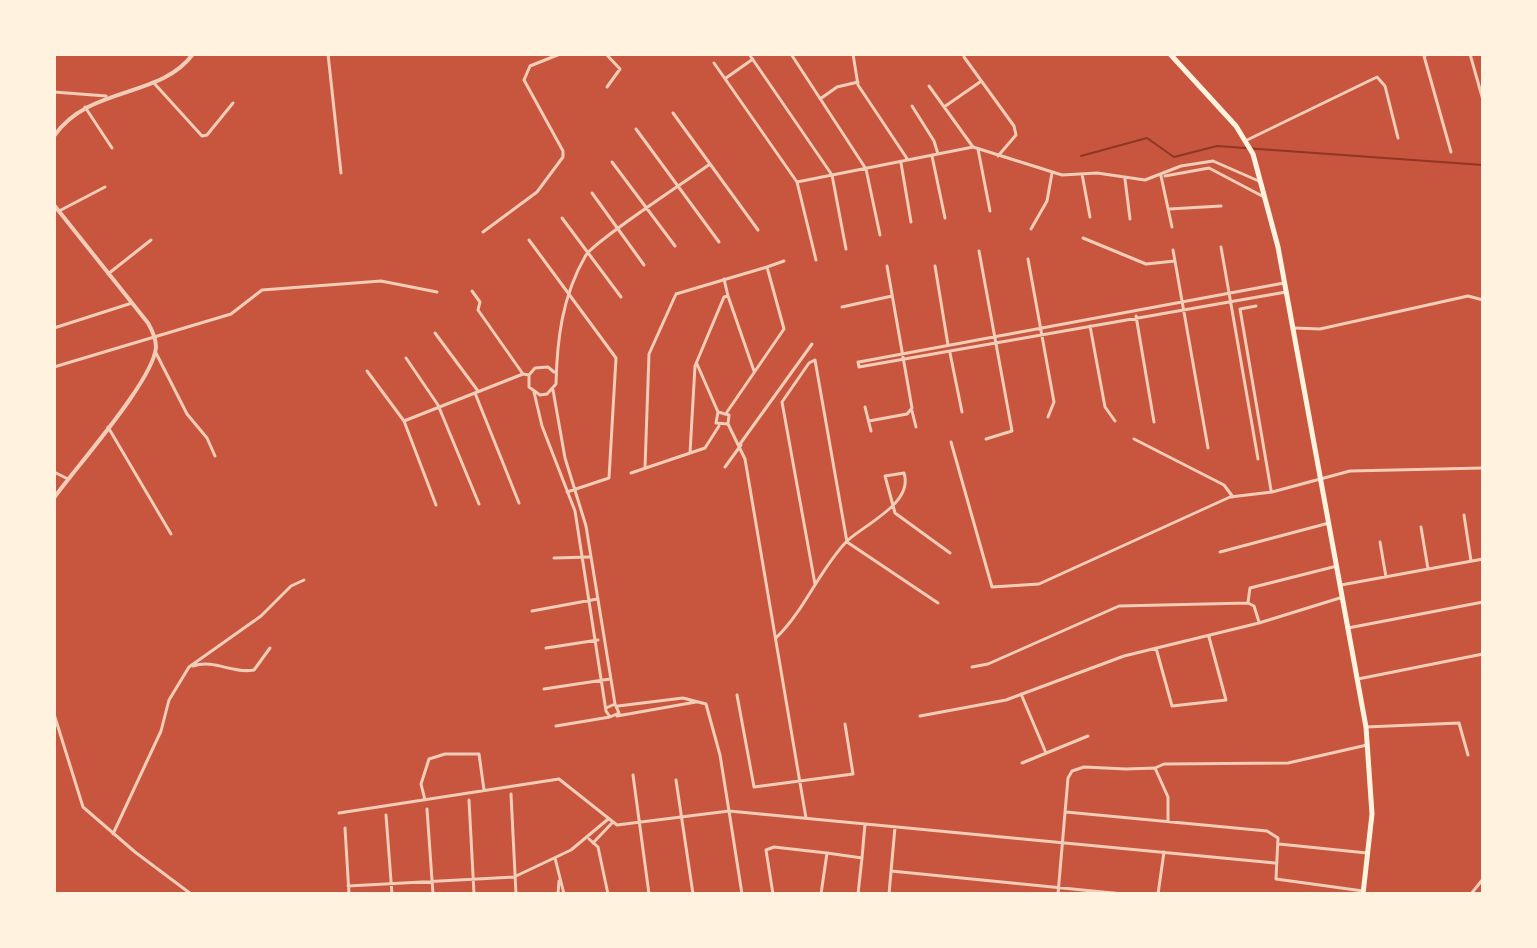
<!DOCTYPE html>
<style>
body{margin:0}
#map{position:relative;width:1537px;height:948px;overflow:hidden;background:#c8553d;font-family:Ubuntu,sans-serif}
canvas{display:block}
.frame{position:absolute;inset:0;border:56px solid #fff3e0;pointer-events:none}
</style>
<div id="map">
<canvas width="1537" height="948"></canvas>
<div class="frame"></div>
</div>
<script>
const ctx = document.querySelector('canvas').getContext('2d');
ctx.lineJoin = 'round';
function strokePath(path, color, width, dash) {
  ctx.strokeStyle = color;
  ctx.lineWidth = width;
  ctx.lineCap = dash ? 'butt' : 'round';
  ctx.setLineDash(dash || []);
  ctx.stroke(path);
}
strokePath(new Path2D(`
 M1081 156 1147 138 1174 157 1217 146 1483 165`), '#8f3625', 2);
strokePath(new Path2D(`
 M328 54 341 173
 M606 54 620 69 607 87
 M749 54 832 175 846 249
 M791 54 866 169 880 235
 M853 54 858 85 908 160
 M1428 54 1424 56 1451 152
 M1470 54 1483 100
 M964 57 1014 126 1016 135 998 156
 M714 63 797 182 816 260
 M726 78 753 59
 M153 82 202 136 207 135 233 103
 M929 86 973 147
 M54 92 106 96
 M820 99 837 87 858 82
 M912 106 934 141 938 154
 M85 107 112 148
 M944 107 980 82
 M673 113 758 230
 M636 129 719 242
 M1245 141 1377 77 1385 86 1398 138
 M978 149 990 211
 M932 156 945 218
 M612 162 675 246
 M901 163 911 222
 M1082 174 1090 217
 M1161 176 1172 227
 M1165 176 1209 168 1264 197
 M1125 179 1130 219
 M797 182 973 147 1062 175 1097 173 1145 180 1181 166 1213 161 1261 182
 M592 193 644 265
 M1169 209 1221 206
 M59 211 105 187
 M562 218 621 297
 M1031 229 1047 201 1052 173
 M483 232 537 192 563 157V151L524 80 530 66 560 54
 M1083 238 1146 264 1175 261
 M529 240 616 358 609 478 567 492
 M1221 247 1258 459
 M1173 250 1208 448
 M979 251 1012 431 986 439
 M1028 259 1054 402 1048 417
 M935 266 948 345
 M108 274 151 240
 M472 291 480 302 478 310 523 374
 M728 296 754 371
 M1256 306 1240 309 1271 490
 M842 307 892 296
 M1136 316 1154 422
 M1090 326 1105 407 1115 421
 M54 328 132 303
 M1295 328 1320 329 1468 296 1483 300
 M435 333 478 391
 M156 353 187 414 207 438 215 456
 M950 353 962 412
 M406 358 438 405 479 504
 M858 362 859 367 1286 292
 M859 362 1284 283
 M697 364 718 412
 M54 367 231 314 262 290 381 281 437 292
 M367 371 404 421 436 505
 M554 372 548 367 535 368 529 375V387L540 395 547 394 556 384C557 340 562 296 586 255 596 240 688 180 710 164
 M553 390 565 458 586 526 615 704
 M534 392 542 426 575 511 606 711 610 717 619 713 615 704 606 708
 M475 393 519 503
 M865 407 871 431
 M912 411 916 427
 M727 412 784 329 767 267 784 261
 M404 421 523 374 529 375
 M869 421 907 414 912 408 887 266
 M728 424 716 423 718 412 729 415 728 424 745 459 806 818
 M108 427 171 534
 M1134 439 1224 485 1233 497
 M951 442 992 587 1039 584 1230 497 1272 492 1350 471 1483 468
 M740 444 812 344
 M690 453 695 366 724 297 728 296 724 279
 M725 467 741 445
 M645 468 649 354 676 294 767 267
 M54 472 68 479
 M631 473 705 448 719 426
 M1464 515 1471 561
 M1421 527 1428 569
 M1380 542 1386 577
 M1220 552 1329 523
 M554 558 589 557
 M815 584 782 402 809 363 815 360 847 542 938 603
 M1341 585 1483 559
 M1248 602 1250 588 1337 566
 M532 611 597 599
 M1348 628 1483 602
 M776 638C805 610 819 570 847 541 865 524 914 503 904 473L885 476 895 513 950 553
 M546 648 598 640
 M1156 648 1172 706 1226 700 1209 637
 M193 666C215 659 232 674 254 670L270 648
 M972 667 988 664 1119 606 1248 603 1254 606 1259 622
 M1358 679 1483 654
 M544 689 610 679
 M1021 694 1046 753
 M737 695 754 787 853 774 845 724
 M54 714 83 807 135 852 191 894
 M617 716 696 702
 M920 716 1006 700 1124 656 1259 623 1343 597
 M556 726 610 717
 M1366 727 1459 723 1468 755
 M1022 763 1088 736
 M1155 768 1168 797V821
 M633 775 649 894
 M676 780 693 894
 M511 794 516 894
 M425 800 421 784 429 759 445 754H479L484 790
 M469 800 474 894
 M427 809 433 894
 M1066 812 1267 831 1278 838 1276 879 1363 891
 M339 813 559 779 617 825 729 811 720 755 706 704 683 698 618 706
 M386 815 392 894
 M345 828 349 894
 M113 834 161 731 169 700 189 667 261 616 291 586 304 580
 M589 839 598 847 608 894
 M593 843 612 823
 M1279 844 1367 853
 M555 858 564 894
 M891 871 1123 894
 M348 886 514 877 571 850 607 820
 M558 894 559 881
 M742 894 729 811 1275 863
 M773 894 766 850 774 847 827 853
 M821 894 827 853 862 858 865 824
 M858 894 862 858
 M889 894 895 827
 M1058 894 1068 778 1072 771 1084 767 1126 769 1155 768 1164 764 1288 763 1367 745
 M1158 894 1164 852
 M1471 894 1483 879`), '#f1ccb7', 3);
strokePath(new Path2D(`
 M54 136C90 85 160 99 193 54
 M54 205 148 323C152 330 156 338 156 347 154 380 76 467 54 498`), '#f1ccb7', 4);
strokePath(new Path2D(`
 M1170 54 1236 126 1253 154 1278 247 1366 727 1372 814 1363 894`), '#fff3e0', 5);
</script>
